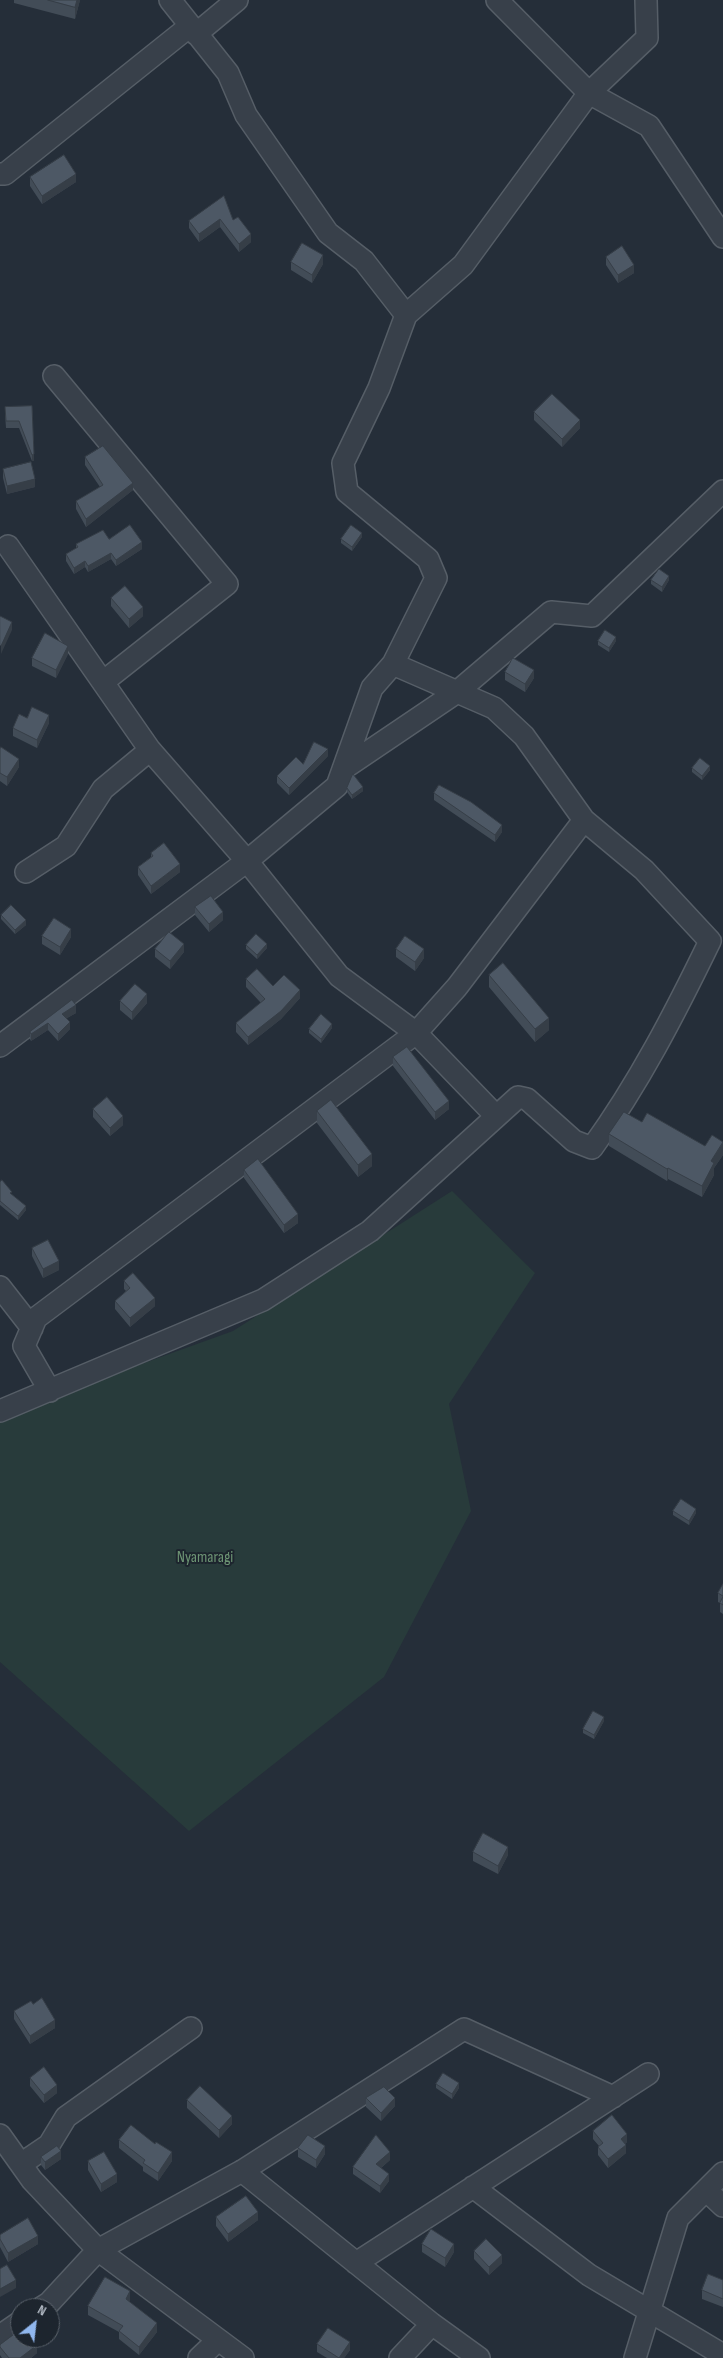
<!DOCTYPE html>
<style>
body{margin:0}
#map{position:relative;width:723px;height:2358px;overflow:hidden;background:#252e39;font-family:"Sofia Sans Condensed",sans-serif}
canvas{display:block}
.north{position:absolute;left:10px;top:2298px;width:50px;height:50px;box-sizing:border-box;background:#1d252e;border:1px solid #59616a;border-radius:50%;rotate:29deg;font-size:14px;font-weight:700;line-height:20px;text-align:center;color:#b3bbc5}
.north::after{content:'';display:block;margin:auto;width:18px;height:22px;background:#90b7ee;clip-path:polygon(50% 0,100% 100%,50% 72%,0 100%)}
</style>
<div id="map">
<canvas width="723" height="2358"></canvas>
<div class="north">N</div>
</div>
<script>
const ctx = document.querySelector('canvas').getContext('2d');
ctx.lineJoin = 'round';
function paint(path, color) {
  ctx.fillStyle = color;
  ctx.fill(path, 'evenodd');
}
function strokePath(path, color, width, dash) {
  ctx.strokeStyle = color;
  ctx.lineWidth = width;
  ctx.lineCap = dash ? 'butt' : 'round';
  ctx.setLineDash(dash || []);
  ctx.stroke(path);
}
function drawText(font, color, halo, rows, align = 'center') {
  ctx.font = font + ' "Sofia Sans Condensed",sans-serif';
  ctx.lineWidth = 4;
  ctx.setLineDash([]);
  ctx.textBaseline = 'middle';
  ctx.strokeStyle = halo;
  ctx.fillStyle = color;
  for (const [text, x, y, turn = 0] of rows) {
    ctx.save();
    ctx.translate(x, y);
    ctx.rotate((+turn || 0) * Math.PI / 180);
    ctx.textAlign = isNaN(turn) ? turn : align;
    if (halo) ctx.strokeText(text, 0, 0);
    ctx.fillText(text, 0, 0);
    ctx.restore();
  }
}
paint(new Path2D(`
 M452 1191 535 1273 449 1404 471 1511 384 1677 189 1831 0 1662V1415L233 1331Z`), '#283b3b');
const minor = new Path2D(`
 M497 0 589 93 649 126 723 237
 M196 34 237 0
 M0 174H5L190 26
 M406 315 463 265 589 93 647 38 646 0
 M54 376 227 584 103 682
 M8 546 150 750 247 861 339 976 416 1033 496 1116
 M343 769 457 692 551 612 592 616 723 491
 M26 872 66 846 103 789 150 750
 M0 1046 247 861 337 786 372 688 393 664 436 578 428 559 347 492 343 463 379 388 406 315 364 261 328 233 246 115 228 73 170 0
 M0 1287 32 1328
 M50 1391 24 1346 36 1318 416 1033 457 987 584 820
 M0 1411 263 1300 370 1231 518 1097 527 1099 574 1141 592 1148C639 1083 675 1013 710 941L644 870 584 820 524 736 494 708 393 664
 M0 2135 32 2180 98 2250 243 2358
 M21 2164 49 2145 66 2117 191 2028
 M242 2171 432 2324 479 2358
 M473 2187 589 2275 723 2355
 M706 2190 723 2206
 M356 2263 648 2074
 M41 2308 49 2303 98 2250 242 2171 464 2029 613 2097
 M0 2336 20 2322
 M199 2358 218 2340
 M400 2358 432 2324
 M635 2358 678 2218 723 2173`);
strokePath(minor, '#565e67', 24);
strokePath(minor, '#38404a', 21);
paint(new Path2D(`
 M14 0H80L75 19 14 3Z
 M30 177 76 182 42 204 30 186Z
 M224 196 233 220 251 242 239 252 220 227 199 242 189 228V221Z
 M606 257 634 273 618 283 606 265Z
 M291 262 323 264 312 283 291 270Z
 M32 406 34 461H32L19 428H6L5 414V407Z
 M534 412 580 428 562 447 534 420Z
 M85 457 133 490 86 527 76 509V501L100 487 85 465Z
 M3 469 35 487 7 494 3 478Z
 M362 537 352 551 341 543V539Z
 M109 539 142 549 116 566 111 559 88 572 85 567 74 574 66 561V554L76 548V544Z
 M651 580H669L662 592 651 584Z
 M111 598 143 616 129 628 111 606Z
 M598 641H616L609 652 598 645Z
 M68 654 56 678 32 666V658Z
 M505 672 534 678 525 692 505 680Z
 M27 718 49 723 37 748 13 736V728Z
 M0 749 19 767 7 786 0 781Z
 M328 756 289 795 277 783V776L303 764Z
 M692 768 710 770 702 780 692 772Z
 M347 788 363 791 352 799 347 792Z
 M434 793 502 832 495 842 434 800Z
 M151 853 180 872 151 894 138 875V867L151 857Z
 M195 907 223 920 209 932 195 915Z
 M1 915 26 925 15 934 1 919Z
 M42 936 71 937 60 955 42 944Z
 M246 945 267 948 257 959 246 949Z
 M155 949 184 952 170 969 155 957Z
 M396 949 424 958 415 971 396 957Z
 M489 975 549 1030 535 1042 489 987Z
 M246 979 273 986 300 998 281 1019 248 1045 236 1032V1023L261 1003 246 987Z
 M72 1000 76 1013 67 1018 70 1029 58 1041 48 1030 31 1041 30 1039V1032Z
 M120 1001 147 1003 132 1020 120 1010Z
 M332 1028 321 1043 309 1033V1029Z
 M393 1057 449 1109 435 1120 393 1066Z
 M93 1109 123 1125 110 1136 93 1117Z
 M317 1111 372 1166 358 1177 317 1123Z
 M642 1122 705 1146 723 1142V1155L714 1168V1175L702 1197 668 1179 667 1181 609 1146V1134Z
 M244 1170 298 1223 284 1233 244 1178Z
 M0 1182 26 1210 18 1220 0 1205Z
 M32 1248 59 1270 43 1278 32 1256Z
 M124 1281 155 1306 130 1327 115 1309V1301L126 1291 124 1289Z
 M673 1511 696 1513 689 1525 673 1515Z
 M723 1584V1614L720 1612V1603L718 1602V1593Z
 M604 1721 594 1739 583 1733V1729Z
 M473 1852 508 1855 498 1874 473 1861Z
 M33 2004 55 2028 30 2044 14 2019V2011Z
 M30 2078 57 2093 44 2103 30 2086Z
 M436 2084 459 2088 452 2099 436 2088Z
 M366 2098 395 2106 381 2121 366 2107Z
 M187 2100 232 2124 219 2138 187 2108Z
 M593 2131 627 2142 625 2144 626 2153 608 2168 598 2155V2147L599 2146 593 2139Z
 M119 2140 172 2161 158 2181 143 2171V2167L119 2148Z
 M298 2148 325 2154 316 2168 298 2157Z
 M41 2157 61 2159 45 2170 41 2165Z
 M390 2160 381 2168 389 2181 380 2193 353 2174V2167Z
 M88 2161 117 2182 101 2192 88 2170Z
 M216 2217 258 2220 228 2242 216 2226Z
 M0 2235 38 2244 8 2262 0 2247Z
 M422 2244 454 2252 445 2267 422 2252Z
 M474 2251 502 2263 489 2275 474 2259Z
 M723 2280V2307L702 2299V2290Z
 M130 2300 129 2302 157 2332 139 2355 119 2339V2332L88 2315V2306Z
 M53 2336 37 2348V2353L31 2358H2L0 2355V2345Z
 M317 2344 350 2350 344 2358H327L317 2352Z`), '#424c57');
paint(new Path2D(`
 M77 0H80L75 19V7Z
 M76 174V182L42 204V196Z
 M220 219V227L199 242V234Z
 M251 234V242L239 252V244Z
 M323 255V264L312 283V275Z
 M634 265V273L618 283V275Z
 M580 420V428L562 447V439Z
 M34 454V461H32V455Z
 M35 479V487L7 494V486Z
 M133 483V490L86 527V519Z
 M362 533V537L352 551V547Z
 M142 542V549L116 566V560Z
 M111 553V559L88 572V566Z
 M85 561V567L74 574V568Z
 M669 576V580L662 592V587Z
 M143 607V616L129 628V619Z
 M12 622V630L1 654V646Z
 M616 637V641L609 652V648Z
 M68 646V654L56 678V670Z
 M534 670V678L525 692V684Z
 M49 715V723L37 748V740Z
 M328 749V756L289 795V788Z
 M19 759V767L7 786V777Z
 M710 766V770L702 780V776Z
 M363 787V791L352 799V795Z
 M502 825V832L495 842V835Z
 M180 864V872L151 894V886Z
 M223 912V920L209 932V924Z
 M26 920V925L15 934V930Z
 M71 929V937L60 955V947Z
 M184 944V952L170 969V961Z
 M267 944V948L257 959V955Z
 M424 949V958L415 971V962Z
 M300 990V998L281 1019 248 1045V1037Z
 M147 994V1003L132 1020V1012Z
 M76 1005V1013L62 1021V1014Z
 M549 1018V1030L535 1042V1029Z
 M70 1022V1029L58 1041V1034Z
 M48 1023V1030L31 1041V1034Z
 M332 1024V1028L321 1043V1039Z
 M449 1101V1109L435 1120V1112Z
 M123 1116V1125L110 1136V1128Z
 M723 1143V1155L714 1168V1175L702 1197V1186L711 1161Z
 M372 1154V1166L358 1177V1165Z
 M668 1168V1179L667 1181V1169Z
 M26 1206V1210L18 1220V1216Z
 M298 1214V1223L284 1233V1225Z
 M59 1261V1270L43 1278V1269Z
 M155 1298V1306L130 1327V1318Z
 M696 1509V1513L689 1525V1521Z
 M604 1717V1721L594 1739V1735Z
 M508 1847V1855L498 1874V1866Z
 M55 2020V2028L30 2044V2036Z
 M459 2083V2088L452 2099V2094Z
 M57 2085V2093L44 2103V2095Z
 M395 2098V2106L381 2121V2113Z
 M232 2116V2124L219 2138V2130Z
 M627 2134V2142L621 2147V2139Z
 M626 2145V2153L608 2168V2159Z
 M325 2146V2154L316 2168V2160Z
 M61 2151V2159L45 2170V2162Z
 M172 2152V2161L158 2181V2173Z
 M390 2152V2160L376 2172V2164Z
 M117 2174V2182L101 2192V2184Z
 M389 2174V2181L380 2193V2186Z
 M258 2212V2220L228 2242V2234Z
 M38 2236V2244L8 2262V2253Z
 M454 2244V2252L445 2267V2258Z
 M502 2255V2263L489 2275V2267Z
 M16 2280V2288L0 2297V2289Z
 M130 2291V2300L126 2308V2299Z
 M157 2323V2332L139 2355V2347Z
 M53 2328V2336L37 2348V2353L31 2358H20L35 2342 40 2338H50V2330Z
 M350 2342V2350L344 2358H339Z`), '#363e47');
const building = new Path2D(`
 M48 0H77L75 7Z
 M64 155 76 174 42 196 30 177Z
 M224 196 233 220 238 217 251 234 239 244 220 219 199 234 189 221Z
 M302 243 323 255 312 275 291 262Z
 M622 246 634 265 618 275 606 257Z
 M552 394 580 420 562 439 534 412Z
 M32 406 34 454 32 455 19 421H6L5 407Z
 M103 446 133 483 86 519 76 501 103 485 85 457Z
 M31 462 35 479 7 486 3 469Z
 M130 525 142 542 116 560 111 553 88 566 85 561 74 568 66 554 78 547 76 544 103 530 109 539Z
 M351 525 362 533 352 547 341 539Z
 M659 569 669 576 662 587 651 580Z
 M125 586 143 607 129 619 111 598Z
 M0 616 12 622 1 646 0 645Z
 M605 630 616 637 609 648 598 641Z
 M45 633 68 646 56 670 32 658Z
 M513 658 534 670 525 684 505 672Z
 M32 707 49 715 37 740 13 728 19 714 27 718Z
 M314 742 328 749 289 788 277 776 296 757 303 764Z
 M1 747 19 759 7 777 0 773V749Z
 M700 758 710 766 702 776 692 768Z
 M353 774 363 787 352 795 347 788Z
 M439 785 471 802 502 825 495 835 434 793Z
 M164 843 180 864 151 886 138 867 153 856 151 853Z
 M211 896 223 912 209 924 195 907Z
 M11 905 26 920 15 930 1 915Z
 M54 918 71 929 60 947 42 936Z
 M169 932 184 944 170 961 155 949Z
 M256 934 267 944 257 955 246 945Z
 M405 936 424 949 415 962 396 949Z
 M503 963 549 1018 535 1029 489 975Z
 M257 969 273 986 284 975 300 990 281 1011 248 1037 236 1023 265 999 246 979Z
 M135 984 147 994 132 1012 120 1001Z
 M72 1000 76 1005 62 1014 70 1022 58 1034 48 1023 31 1034 30 1032Z
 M321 1014 332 1024 321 1039 309 1029Z
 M407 1047 449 1101 435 1112 393 1057Z
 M107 1097 123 1116 110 1128 93 1109Z
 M331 1100 372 1154 358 1165 317 1111Z
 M624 1112 642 1122 647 1113 705 1146 712 1135 723 1142 711 1161 714 1163 702 1186 668 1168 667 1169 609 1134Z
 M258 1159 298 1214 284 1225 244 1170Z
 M2 1180 12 1192 10 1193 26 1206 18 1216 0 1201V1182Z
 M48 1240 59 1261 43 1269 32 1248Z
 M133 1273 155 1298 130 1318 115 1301 130 1288 124 1281Z
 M681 1499 696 1509 689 1521 673 1511Z
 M723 1584V1596L718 1593Z
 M723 1597V1605L720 1603Z
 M593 1711 604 1717 594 1735 583 1729Z
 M483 1833 508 1847 498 1866 473 1852Z
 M42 1998 55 2020 30 2036 14 2011 31 2001 33 2004Z
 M44 2067 57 2085 44 2095 30 2078Z
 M443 2073 459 2083 452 2094 436 2084Z
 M200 2086 232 2116 219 2130 187 2100Z
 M384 2087 395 2098 381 2113 366 2098Z
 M612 2115 627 2134 621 2139 626 2145 608 2159 598 2147 603 2143 593 2131Z
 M131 2125 155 2144 156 2142 172 2152 158 2173 143 2163 145 2160 119 2140Z
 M308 2135 325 2146 316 2160 298 2148Z
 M376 2135 390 2152 376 2164 389 2174 380 2186 353 2167Z
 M57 2146 61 2151 45 2162 41 2157Z
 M104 2152 117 2174 101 2184 88 2161Z
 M246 2196 258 2212 228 2234 216 2217Z
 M28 2218 38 2236 8 2253 0 2239V2235Z
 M431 2229 454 2244 445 2258 422 2244Z
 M486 2239 502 2255 489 2267 474 2251Z
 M7 2265 16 2280 0 2289V2269Z
 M708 2274 723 2280V2299L702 2290Z
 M105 2277 130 2291 126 2299 157 2323 139 2347 119 2331 123 2326 88 2306Z
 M50 2324 53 2328 50 2330Z
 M328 2328 350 2342 339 2358 317 2344Z
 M20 2330V2338H40L35 2342 37 2345 20 2358H9L0 2347V2345Z`);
paint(building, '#4d5865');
strokePath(building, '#363e47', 1);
drawText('16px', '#6d9474', '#1d252e', [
 ["Nyamaragi",205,1558]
]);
</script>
